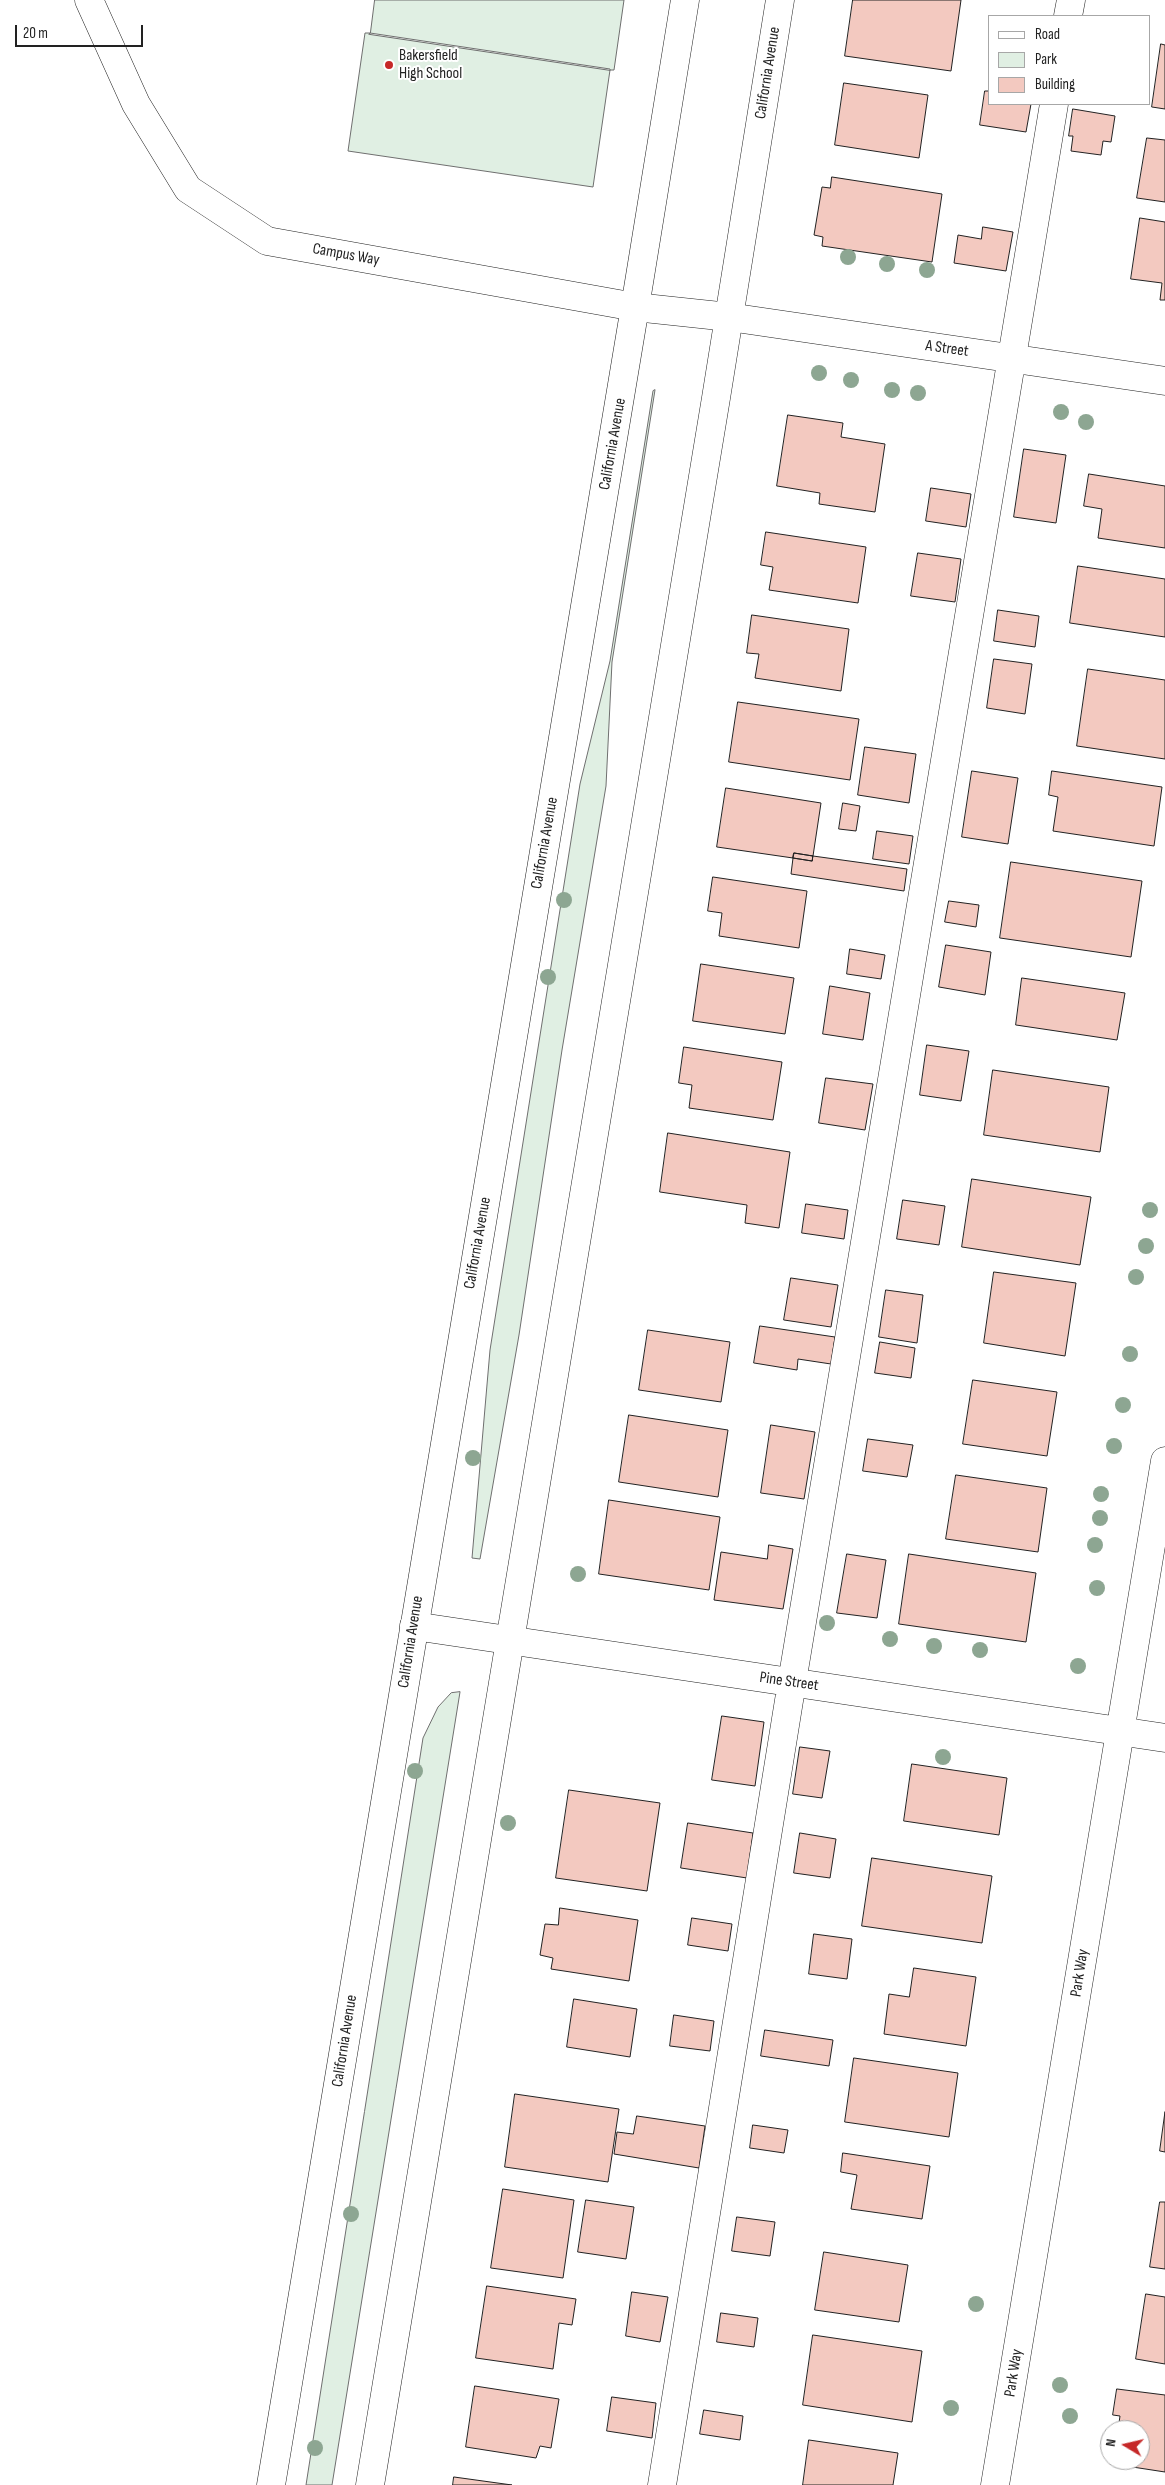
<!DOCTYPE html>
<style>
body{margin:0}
#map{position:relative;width:1165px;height:2485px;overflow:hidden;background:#fff;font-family:"Sofia Sans Condensed",sans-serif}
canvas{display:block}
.legend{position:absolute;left:988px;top:15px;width:162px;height:90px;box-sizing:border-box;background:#fff;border:1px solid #a7a7a7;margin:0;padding:6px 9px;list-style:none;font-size:15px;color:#222}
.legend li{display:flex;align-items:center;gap:10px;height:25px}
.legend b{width:25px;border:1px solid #a7a7a7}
.north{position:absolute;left:1100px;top:2420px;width:50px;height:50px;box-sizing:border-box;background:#fff;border:1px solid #a7a7a7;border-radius:50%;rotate:279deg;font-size:14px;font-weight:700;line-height:20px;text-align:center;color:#222}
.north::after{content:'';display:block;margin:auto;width:18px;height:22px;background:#c62828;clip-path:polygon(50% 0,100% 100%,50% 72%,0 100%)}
.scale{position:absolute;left:15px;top:25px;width:128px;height:22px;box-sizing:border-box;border:2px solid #222;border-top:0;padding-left:6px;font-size:15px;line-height:18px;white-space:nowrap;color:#222;-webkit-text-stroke:4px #fff;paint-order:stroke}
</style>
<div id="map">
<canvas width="1165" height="2485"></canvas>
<ul class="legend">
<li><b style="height:6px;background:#fff"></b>Road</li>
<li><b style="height:14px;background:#e0efe3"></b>Park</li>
<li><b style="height:14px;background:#f3c9c0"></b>Building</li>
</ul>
<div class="north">N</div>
<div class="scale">20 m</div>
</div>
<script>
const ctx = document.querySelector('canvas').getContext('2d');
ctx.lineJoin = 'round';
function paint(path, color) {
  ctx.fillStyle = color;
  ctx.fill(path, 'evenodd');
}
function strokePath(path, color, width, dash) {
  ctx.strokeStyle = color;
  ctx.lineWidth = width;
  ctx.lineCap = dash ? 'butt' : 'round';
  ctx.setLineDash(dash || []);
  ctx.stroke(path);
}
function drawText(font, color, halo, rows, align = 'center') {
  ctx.font = font + ' "Sofia Sans Condensed",sans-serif';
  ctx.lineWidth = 4;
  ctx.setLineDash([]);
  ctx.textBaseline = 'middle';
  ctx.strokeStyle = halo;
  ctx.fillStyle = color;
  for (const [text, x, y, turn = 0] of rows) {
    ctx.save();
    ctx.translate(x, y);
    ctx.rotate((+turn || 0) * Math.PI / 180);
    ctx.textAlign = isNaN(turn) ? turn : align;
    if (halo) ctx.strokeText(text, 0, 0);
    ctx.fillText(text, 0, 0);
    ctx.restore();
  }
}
const green = new Path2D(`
 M375 0H624L614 70H610L593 187 348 151 365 33H370ZM369 34 370 33 610 69V70Z
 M655 390 612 662 606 786 562 1050 519 1335 480 1559 472 1558 490 1350 580 784 610 661 653 391Z
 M460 1692 332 2485H306L423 1738 438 1707 451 1693Z`);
paint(green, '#e0efe3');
strokePath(green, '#6f6f6f', 1);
const building = new Path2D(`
 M853 0H961L951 71 845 56Z
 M1161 44 1165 45V109L1152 107Z
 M844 83 928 95 919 158 835 145Z
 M985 91H989V104H1031L1026 132 980 125Z
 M1073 109 1115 116 1111 142 1103 141 1101 155 1071 151 1073 136H1069Z
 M1147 138 1165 140V202L1137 198Z
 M832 177 942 194 932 262 822 246 823 237 814 235 822 187 830 188Z
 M1140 218 1165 222V300H1160L1162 283 1131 279Z
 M983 227 1013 232 1006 271 954 263 958 235 981 239Z
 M788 415 843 423 841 437 885 444 875 512 819 504 820 493 777 486Z
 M1024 449 1066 455 1056 523 1014 517Z
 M1089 474 1165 486V548L1098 538 1102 509 1084 506Z
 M931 488 971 494 966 527 926 521Z
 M766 532 866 547 858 603 769 590 773 567 761 565Z
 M918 553 961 559 955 602 911 596Z
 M1078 566 1165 579V637L1070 623Z
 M998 610 1039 616 1035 647 994 641Z
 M752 615 849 629 841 691 755 678 759 654 747 653Z
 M994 659 1032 664 1025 714 987 708Z
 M1088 669 1165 680V759L1077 746Z
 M738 702 859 719 850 780 729 762Z
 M865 747 916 754 909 803 858 795Z
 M972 771 1018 778 1008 844 962 837Z
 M1052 771 1162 787 1154 846 1053 831 1058 797 1049 795Z
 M726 788 821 803 813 856 794 853 793 858 717 847Z
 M843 803 860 806 856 831 839 829Z
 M877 831 913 836 909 864 873 859Z
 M794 853 813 856 812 861 793 858Z
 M813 856 907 869 904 891 791 874 793 858 812 861Z
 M1011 862 1142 881 1131 957 1000 938Z
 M713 877 807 891 799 948 719 936 722 913 708 911Z
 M949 901 979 905 976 927 945 922Z
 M946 945 991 952 985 995 939 987Z
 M850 949 885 955 881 979 847 974Z
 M701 964 794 978 785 1034 693 1021Z
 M1022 978 1125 993 1117 1040 1016 1025Z
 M830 986 870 993 863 1040 823 1034Z
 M927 1045 969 1051 961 1101 920 1095Z
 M684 1047 782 1062 773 1120 689 1108 692 1085 679 1083Z
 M993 1070 1109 1087 1100 1152 984 1135Z
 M826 1078 873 1084 865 1130 819 1123Z
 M668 1133 790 1152 779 1228 745 1223 747 1205 660 1192Z
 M972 1179 1091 1197 1080 1265 962 1247Z
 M903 1200 945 1206 939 1245 897 1239Z
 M806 1204 848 1210 844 1239 802 1233Z
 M994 1272 1076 1283 1065 1356 984 1343Z
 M791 1278 838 1285 831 1327 784 1320Z
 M886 1290 923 1295 917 1343 879 1337Z
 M760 1326 835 1337 831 1364 798 1359 797 1370 754 1363Z
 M648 1330 730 1342 721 1402 639 1390Z
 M880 1342 915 1348 911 1378 875 1373Z
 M973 1380 1057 1392 1047 1456 963 1444Z
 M629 1415 728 1430 718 1497 619 1482Z
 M771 1425 815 1432 804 1499 761 1493Z
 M868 1439 913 1445 907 1477 863 1471Z
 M956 1475 1047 1488 1038 1552 946 1539Z
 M609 1500 720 1517 709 1590 599 1574Z
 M769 1545 793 1549 783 1609 714 1600 721 1552 767 1559Z
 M847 1554 886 1560 877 1618 837 1613Z
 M909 1554 1036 1573 1026 1642 899 1624Z
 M722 1716 764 1722 755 1786 712 1780Z
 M800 1747 830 1751 822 1798 793 1794Z
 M912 1764 1007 1778 999 1835 904 1821Z
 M569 1790 660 1803 647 1891 556 1878Z
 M688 1823 753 1833 747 1878 681 1868Z
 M800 1833 836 1839 830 1878 794 1873Z
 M872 1858 992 1876 982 1943 862 1926Z
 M560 1908 638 1920 629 1981 551 1969 553 1958 540 1955 545 1924 558 1925Z
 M692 1918 732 1924 728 1951 688 1945Z
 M814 1934 852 1939 847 1979 809 1974Z
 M914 1968 976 1977 966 2046 884 2034 889 1994 909 1997Z
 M574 1999 637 2009 630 2057 567 2047Z
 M674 2015 714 2021 710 2051 670 2046Z
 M765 2030 833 2040 829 2066 761 2056Z
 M854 2058 958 2073 949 2137 845 2122Z
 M515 2094 619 2109 608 2182 505 2167Z
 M1165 2112V2152L1160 2151Z
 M637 2116 705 2126 699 2168 614 2154 617 2132 633 2134Z
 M753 2125 788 2130 784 2153 750 2148Z
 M843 2153 930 2166 922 2219 851 2209 857 2175 841 2172Z
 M503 2189 574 2200 563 2278 491 2268Z
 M586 2200 634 2207 626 2259 578 2252Z
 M1160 2202H1165V2269L1150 2267Z
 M737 2217 775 2222 770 2256 732 2251Z
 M824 2252 908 2265 899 2322 815 2310Z
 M487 2286 576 2299 572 2325 559 2323 553 2369 476 2358Z
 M632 2292 668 2297 660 2342 626 2336Z
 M1146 2294 1165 2297V2364L1136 2359Z
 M721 2313 758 2318 754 2347 717 2342Z
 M813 2335 922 2351 912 2422 803 2405Z
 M475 2386 559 2399 551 2448 540 2446 536 2458 466 2447Z
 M1117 2389 1165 2395V2472L1113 2464V2460H1140V2430H1118L1120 2416 1113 2415Z
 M612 2397 656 2403 652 2438 607 2431Z
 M704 2410 743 2416 740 2440 700 2434Z
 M809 2440 898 2453 893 2485H803Z
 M454 2477 512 2485H453Z`);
paint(building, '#f3c9c0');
strokePath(building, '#222', 1);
const minor = new Path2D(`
 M89 0 136 104 188 189 267 241 635 307 729 317 1165 381
 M1068 16 1071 0
 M414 1626 1165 1738
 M662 2485 792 1682 1054 104
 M995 2485 1165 1461`);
const major = new Path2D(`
 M271 2485 635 307 685 0
 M370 2485 716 398 780 0`);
strokePath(minor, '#222', 29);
strokePath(major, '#222', 29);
strokePath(minor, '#fff', 28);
strokePath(major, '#fff', 28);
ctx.fillStyle = '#8da692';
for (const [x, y] of [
 [848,257],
 [887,264],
 [927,270],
 [819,373],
 [851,380],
 [892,390],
 [918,393],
 [1061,412],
 [1086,422],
 [564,900],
 [548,977],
 [1150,1210],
 [1146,1246],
 [1136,1277],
 [1130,1354],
 [1123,1405],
 [1114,1446],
 [473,1458],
 [1101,1494],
 [1100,1518],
 [1095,1545],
 [578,1574],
 [1097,1588],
 [827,1623],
 [890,1639],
 [934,1646],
 [980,1650],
 [1078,1666],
 [943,1757],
 [415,1771],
 [508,1823],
 [351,2214],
 [976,2304],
 [1060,2385],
 [951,2408],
 [1070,2416],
 [315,2448]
]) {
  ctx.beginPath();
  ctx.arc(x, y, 8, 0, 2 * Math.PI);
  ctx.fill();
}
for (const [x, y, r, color] of [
 [389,65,5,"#c62828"]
]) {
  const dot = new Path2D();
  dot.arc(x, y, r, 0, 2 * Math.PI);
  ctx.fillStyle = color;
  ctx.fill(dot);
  strokePath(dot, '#fff', 2);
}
drawText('16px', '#222', '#fff', [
 ["Bakersfield",399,56],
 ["High School",399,74]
], 'left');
drawText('16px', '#222', '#fff', [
 ["California Avenue",768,73,-81],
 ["Campus Way",346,255,10],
 ["A Street",947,349,8],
 ["California Avenue",613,444,-80],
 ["California Avenue",545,843,-80],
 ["California Avenue",478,1243,-80],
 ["California Avenue",411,1642,-81],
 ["Pine Street",789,1682,8],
 ["Park Way",1080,1973,-81],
 ["California Avenue",345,2041,-81],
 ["Park Way",1014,2373,-81]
]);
</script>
